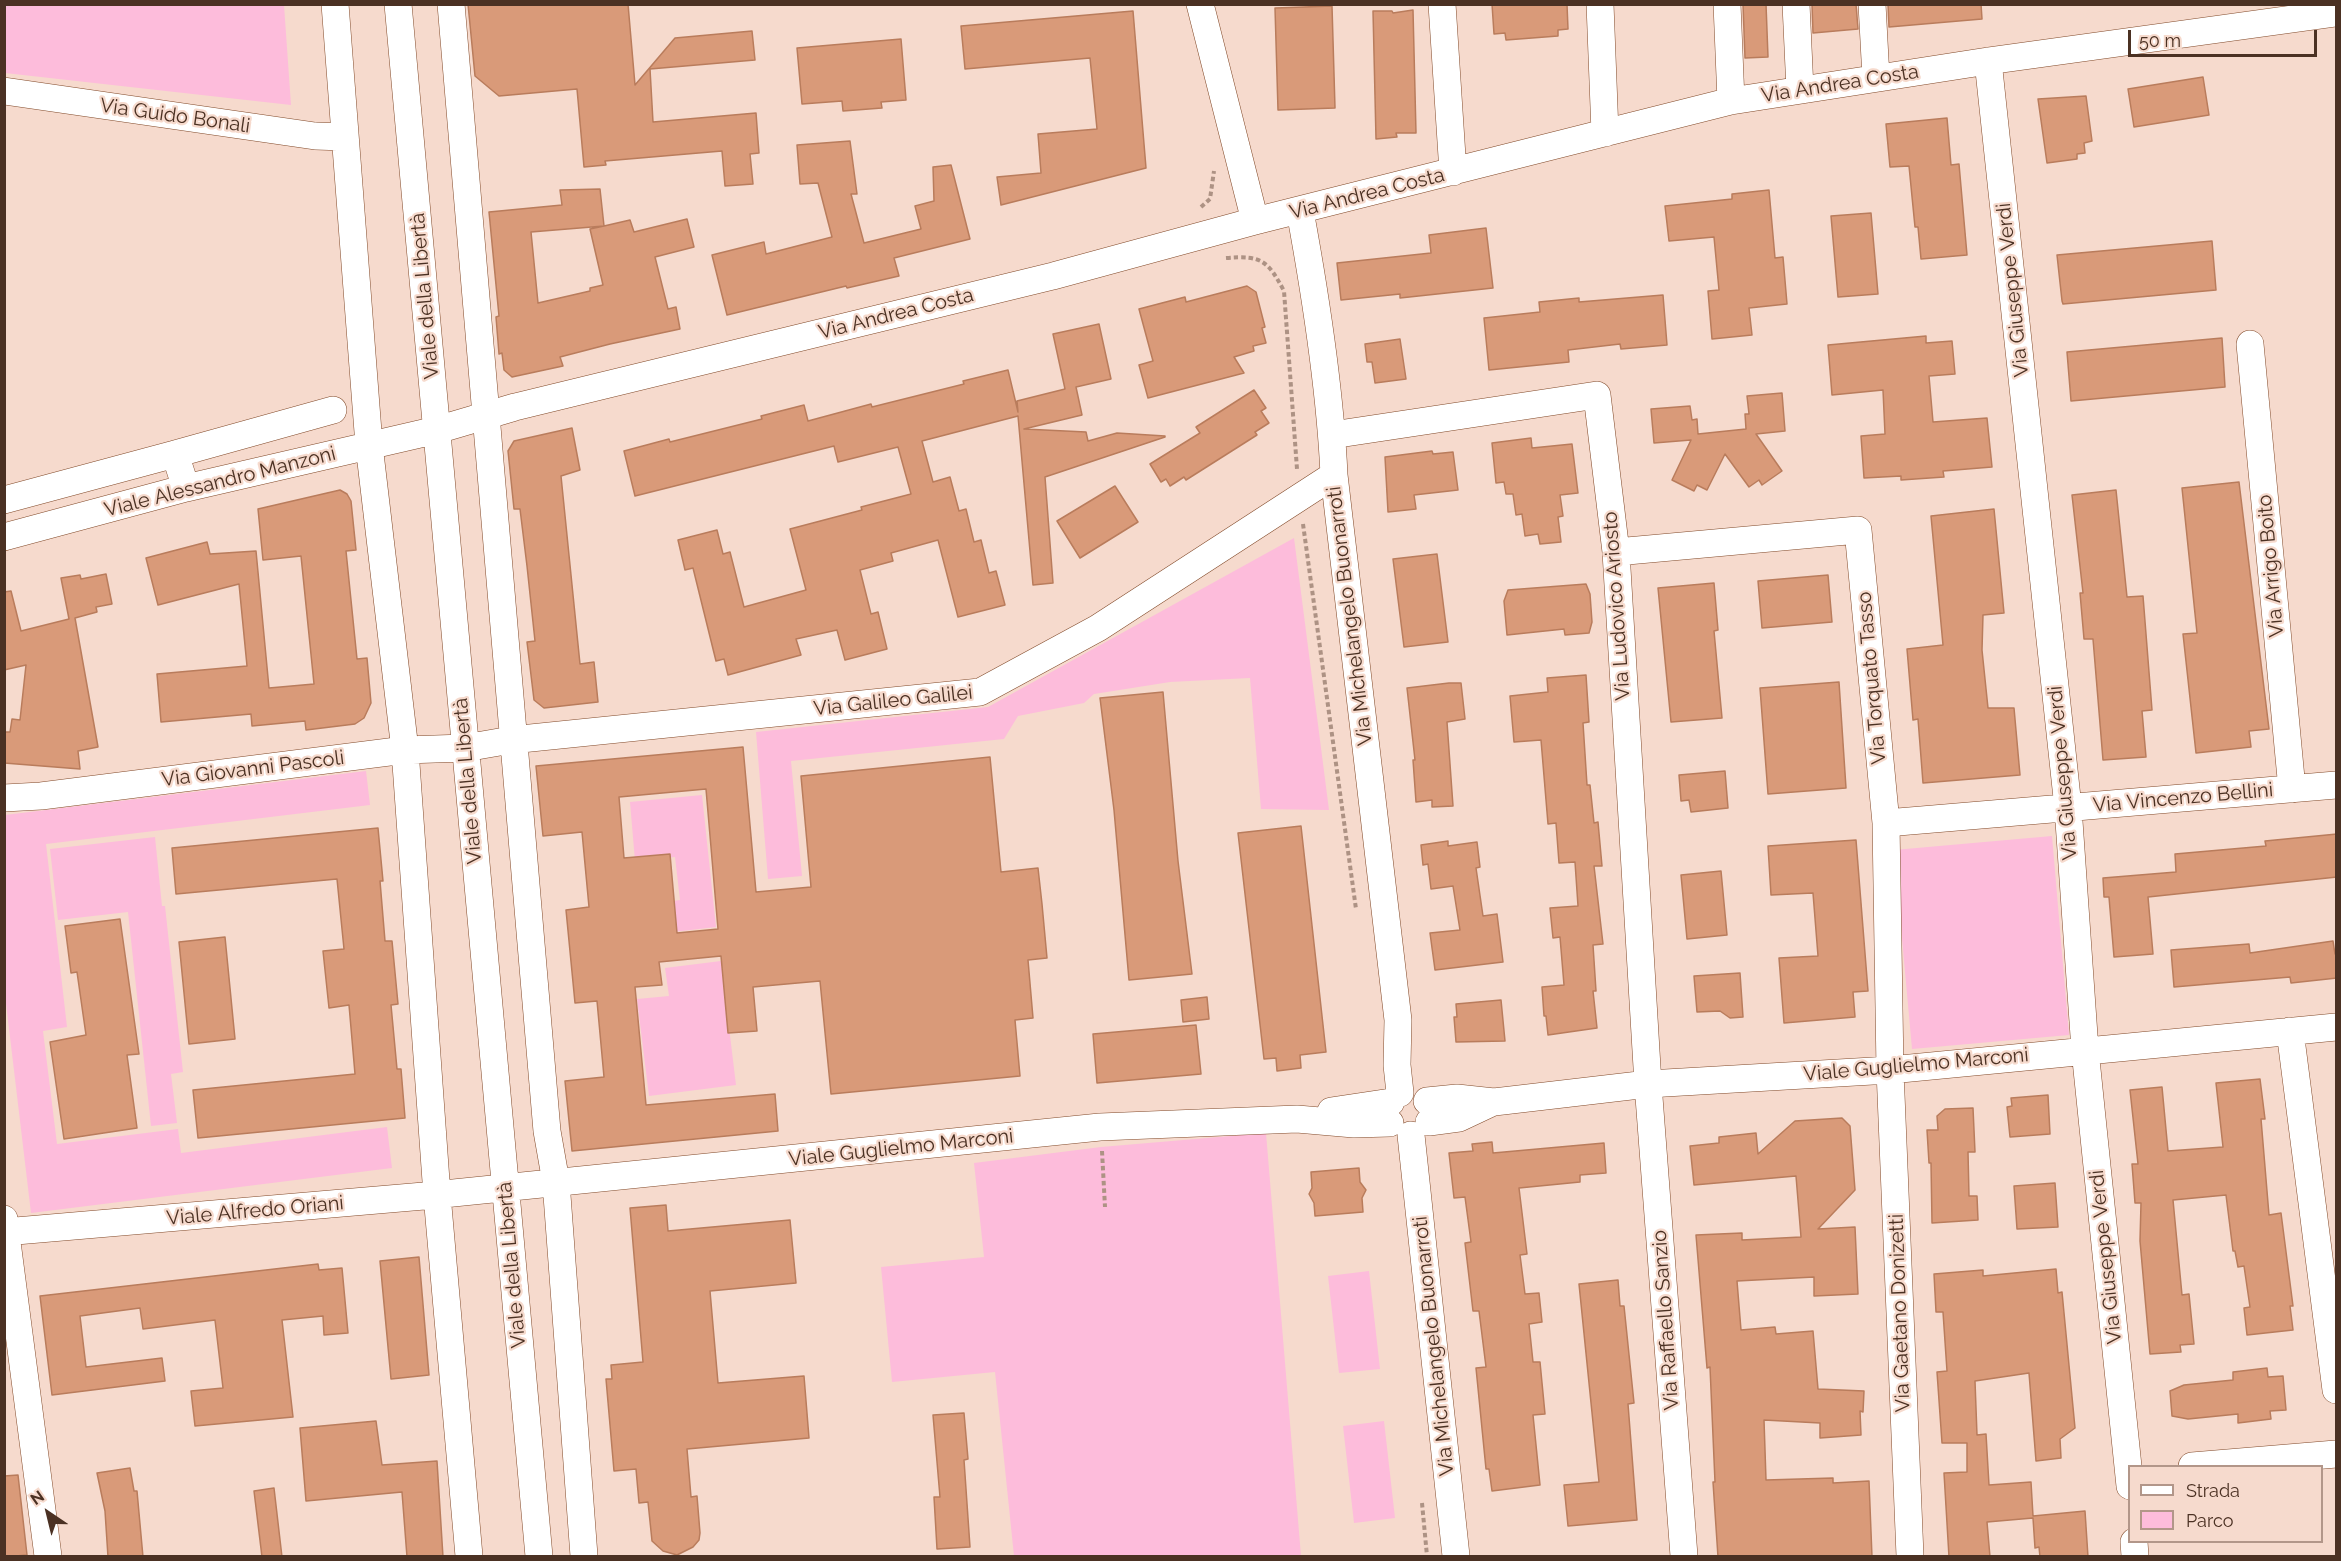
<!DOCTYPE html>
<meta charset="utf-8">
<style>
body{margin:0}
#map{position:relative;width:2341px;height:1561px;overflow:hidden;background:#f6dacd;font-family:Raleway,sans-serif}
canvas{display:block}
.frame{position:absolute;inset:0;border:6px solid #4b3123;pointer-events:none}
.legend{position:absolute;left:2128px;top:1465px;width:195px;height:78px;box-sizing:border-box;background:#f6dacd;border:2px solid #b29689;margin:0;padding:8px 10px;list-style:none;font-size:18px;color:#4b3123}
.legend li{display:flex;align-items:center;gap:12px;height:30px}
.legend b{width:30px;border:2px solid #b29689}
.north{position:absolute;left:18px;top:1483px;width:60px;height:60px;-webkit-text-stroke:4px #f6dacd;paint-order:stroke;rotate:325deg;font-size:16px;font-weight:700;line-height:24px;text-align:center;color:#4b3123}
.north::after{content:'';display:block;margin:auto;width:21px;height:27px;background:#4b3123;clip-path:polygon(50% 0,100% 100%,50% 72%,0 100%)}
.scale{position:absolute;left:2128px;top:30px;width:189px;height:27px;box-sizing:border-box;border:3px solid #4b3123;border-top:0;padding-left:8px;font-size:18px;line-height:21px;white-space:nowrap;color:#4b3123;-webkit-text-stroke:4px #f6dacd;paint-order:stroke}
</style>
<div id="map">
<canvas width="2341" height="1561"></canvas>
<div class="frame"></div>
<ul class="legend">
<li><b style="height:8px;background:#fff"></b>Strada</li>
<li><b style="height:16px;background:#fdbcdb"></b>Parco</li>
</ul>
<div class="north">N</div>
<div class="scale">50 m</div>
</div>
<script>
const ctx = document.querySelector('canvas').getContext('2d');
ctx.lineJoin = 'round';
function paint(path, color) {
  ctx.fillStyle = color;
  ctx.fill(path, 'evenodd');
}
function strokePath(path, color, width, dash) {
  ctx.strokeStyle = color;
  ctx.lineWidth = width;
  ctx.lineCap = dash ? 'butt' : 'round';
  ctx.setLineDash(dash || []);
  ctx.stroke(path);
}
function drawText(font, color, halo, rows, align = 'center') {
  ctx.font = font + ' Raleway,sans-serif';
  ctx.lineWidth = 4.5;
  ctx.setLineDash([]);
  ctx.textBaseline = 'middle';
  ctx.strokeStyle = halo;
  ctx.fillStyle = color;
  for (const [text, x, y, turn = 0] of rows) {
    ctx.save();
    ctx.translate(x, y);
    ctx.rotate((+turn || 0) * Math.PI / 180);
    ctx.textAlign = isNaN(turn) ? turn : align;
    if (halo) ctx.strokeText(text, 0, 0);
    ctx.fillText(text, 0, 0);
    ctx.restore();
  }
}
paint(new Path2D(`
 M5 4 284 5 291 105 5 73Z
 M1294 538 1329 810 1261 809 1250 678 1170 682 1094 694 1084 703 1018 716 1004 739 791 761 802 876 768 879 756 732 988 707Z
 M366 771 370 805 46 844 67 1027 43 1031 57 1144 178 1129 181 1153 387 1127 392 1168 31 1213 5 995V815Z
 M702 795 716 927 656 934 653 904 680 900 675 857 635 861 630 802Z
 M2052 836 2069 1035 1912 1049 1894 850Z
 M155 837 162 906H165L183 1072 171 1074 177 1123 151 1126 128 912 58 920 50 849Z
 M721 961 736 1085 649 1096 637 999 669 996 665 968Z
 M1266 1133 1301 1556H1014L995 1372 892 1382 881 1267 984 1257 974 1163 1101 1147Z
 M1369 1271 1380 1369 1339 1373 1328 1276Z
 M1384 1421 1395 1518 1354 1523 1343 1426Z`), '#fdbcdb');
const building = new Path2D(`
 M468 4H628L635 85 675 38 752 31 755 60 650 69 653 122 756 113 759 153 750 154 753 184 725 186 722 151 605 161 606 165 584 167 577 89 499 96 475 76Z
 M1492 4H1567L1568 29 1558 30V36L1506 40 1505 33 1494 34Z
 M1743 4H1766L1768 57 1745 58Z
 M1812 4H1856L1858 29 1813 33Z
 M1888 4H1981L1982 19 1889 27Z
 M1332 6 1335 108 1278 110 1275 8Z
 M1413 10 1416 133H1396L1397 137 1376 139 1373 11H1392L1393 13Z
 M1133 11 1146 168 1001 205 997 177 1041 173 1038 134 1097 129 1090 58 965 69 961 26Z
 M901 39 906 100 881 102 882 108 843 111 842 101 802 104 797 48Z
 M2203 77 2209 115 2134 127 2128 89Z
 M2086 96 2092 141 2084 143 2085 153 2077 154V159L2047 163 2038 99Z
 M1947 118 1951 165 1959 164 1967 255 1921 259 1918 227H1915L1909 166 1890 167 1886 124Z
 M850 141 857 194H851L864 243 921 229 915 206 934 201 933 167 951 165 970 239 894 258 899 276 847 288 846 286 727 315 712 255 764 242 766 254 832 237 818 183 800 184 797 145Z
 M600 189 604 226 630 220 634 232 687 219 694 247 655 257 668 309 676 307 680 329 610 344 560 357 563 366 512 377 504 370 502 353 499 354 496 317 499 316 489 212 562 205 560 190ZM604 226 590 229 603 285 590 288V291L538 303 531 232Z
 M1769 190 1775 258 1783 257 1787 304 1749 308 1752 335 1712 339 1708 291 1719 290 1714 237 1669 241 1665 206 1732 199V194Z
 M1871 213 1878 294 1838 297 1831 216Z
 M1486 228 1493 288 1400 298V294L1341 300 1337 263 1431 253 1429 235Z
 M2212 241 2216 290 2063 304 2062 301 2057 255Z
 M1247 286 1256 292 1265 327 1262 328 1266 343 1253 346 1254 351 1234 357 1244 373 1148 398 1139 365 1153 361 1139 309 1185 297 1186 302Z
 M1663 295 1667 345 1621 349 1620 344 1568 350 1569 362 1489 370 1484 318 1540 312 1539 302 1579 298V302Z
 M1099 324 1111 379 1076 387 1082 415 1024 429 1086 432 1088 441 1117 433 1165 436V437L1045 477 1053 583 1033 585 1018 416 922 441 933 482 950 477 959 511 966 509 974 542 981 540 989 573 996 571 1005 605 958 617 938 540 891 553 893 561 860 570 871 614 878 612 887 649 845 660 837 630 796 639 801 655 728 675 724 659 716 661 693 568 685 570 678 540 717 530 723 554 730 552 744 607 806 590 790 529 862 510 861 507 911 494 898 447 838 462 834 446 635 496 624 451 669 439 670 442 762 419 761 416 804 405 808 421 871 404 872 407 964 384 963 381 1008 370 1018 412 1017 401 1065 389 1053 334Z
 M1926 336V343L1952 341 1955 374 1929 376 1933 422 1987 418 1992 467 1943 471 1944 477 1901 480V476L1864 478 1861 436 1885 434 1883 390 1832 395 1828 345Z
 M2222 338 2225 387 2071 401 2067 352Z
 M1400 339 1406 379 1375 383 1372 362H1367L1365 344Z
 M1254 390 1266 408 1261 411 1269 423 1255 432 1257 435 1186 480 1184 477 1170 486 1166 479 1161 482 1150 464 1200 433 1196 427Z
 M1782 393 1785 431 1756 434 1782 471 1762 485 1759 480 1749 487 1725 454 1707 490 1697 485 1694 491 1672 480 1691 440 1654 443 1651 409 1690 406 1692 420 1697 419 1698 434 1746 429 1745 414H1749L1747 396Z
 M572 428 580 470 561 476 580 664 594 662 598 702 544 708 534 700 527 642 535 641 527 566 520 509H514L508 451 514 441Z
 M1531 438 1532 448 1572 444 1578 493 1560 495 1563 516 1558 517 1561 542 1540 544 1538 534 1525 536 1522 514 1516 515 1513 494H1506L1504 482 1496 483 1492 443Z
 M1432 451 1433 454 1453 452 1458 490 1414 495 1416 509 1388 512 1385 457Z
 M2239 482 2269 729 2249 731 2251 747 2196 753 2183 634 2197 633 2182 488Z
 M1115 486 1138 522 1080 558 1057 521Z
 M340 490 347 494 351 501 356 550 346 551 357 659 367 658 371 703 364 718 355 724 306 730 305 721 252 726 251 714 161 722 157 674 247 666 239 584 158 605 146 558 207 542 210 554 256 551 269 688 314 684 301 556 263 560 258 509Z
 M2116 490 2127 597 2143 596 2152 710 2142 711 2146 757 2103 760 2093 639H2084L2080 593H2083L2072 495Z
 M1994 509 2004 613 1983 615 1982 650 1988 708H2014L2020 775 1923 783 1918 719 1913 720 1907 649 1943 645 1931 516Z
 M1437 554 1448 642 1404 647 1393 559Z
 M106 574 112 604 96 607 97 612 75 618 98 747 78 751 80 769 4 763V732H10L12 719 20 720 26 665 4 670V592L11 591 21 631 69 619 61 578 80 575 81 579Z
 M1828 575 1832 622 1762 628 1758 581Z
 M1714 583 1718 630 1714 631 1722 718 1671 722 1658 588Z
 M1586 584 1590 594 1592 622 1589 633 1565 635 1564 629 1507 635 1504 601 1508 590Z
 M1586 675 1589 722 1583 723 1587 785H1590L1594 823 1598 822 1602 866H1594L1603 944 1593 945 1596 991H1593L1597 1028 1548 1035 1546 1016H1544L1542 987 1564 985 1560 937 1553 938 1550 908 1578 906 1575 862 1559 863 1556 823 1548 824 1541 740 1514 742 1510 696 1548 692 1547 678Z
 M1839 682 1846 788 1768 794 1760 688Z
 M1449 683H1461L1465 719 1447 722 1453 806 1432 807V800L1416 802 1413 760H1415L1407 688Z
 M1163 692 1178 861 1192 974 1129 980 1114 810 1100 698Z
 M743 747 756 892 811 887 801 776 990 757 1001 872 1038 868 1042 904 1047 958 1028 960 1033 1018 1015 1020 1020 1076 831 1094 820 981 753 987 757 1031 728 1033 721 956 659 962 662 985 635 987 646 1105 775 1094 778 1131 572 1151 565 1081 604 1077 597 1001 575 1003 566 910 589 907 582 832 543 836 536 766ZM706 789 718 929 677 933 670 854 624 858 619 797Z
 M1725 771 1728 808 1691 812 1689 800 1681 801 1679 775Z
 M1301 826 1326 1052 1300 1055 1301 1068 1277 1071 1276 1058 1264 1059 1238 833Z
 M378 828 383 881H380L385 941H392L398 1004 391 1005 397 1069H401L405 1118 198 1138 193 1090 355 1074 349 1005 329 1008 323 951 344 949 337 879 176 894 172 848Z
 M2337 834V877L2148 897 2153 954 2114 957 2109 897H2104L2103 878 2176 872 2175 854 2266 846 2265 841Z
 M1856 840 1868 991 1853 992 1855 1017 1784 1023 1779 958 1818 956 1813 893 1771 895 1768 846Z
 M1448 841V846L1477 842 1480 867 1476 868 1483 916 1497 914 1503 962 1435 970 1430 933 1460 930 1453 886 1431 889 1428 864 1423 865 1421 845Z
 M1721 871 1727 935 1687 939 1681 875Z
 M120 919 139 1054 127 1055 137 1128 64 1139 50 1042 86 1035 77 972 71 973 65 926Z
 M225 937 235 1039 189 1044 179 942Z
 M2333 941 2335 954H2337V978L2291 983 2290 977 2174 987 2171 950 2249 944 2250 953Z
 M1740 973 1743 1017 1730 1018 1720 1011 1697 1012 1694 976Z
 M1207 997 1209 1019 1183 1022 1181 1000Z
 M1501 1000 1505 1041 1456 1042 1454 1017H1457L1456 1004Z
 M1196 1025 1201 1074 1097 1083 1093 1034Z
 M2260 1079 2265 1119H2261L2269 1215 2281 1213 2293 1306H2290L2293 1330 2247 1335 2244 1308 2250 1307 2244 1266 2238 1267 2235 1251H2233L2226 1195 2173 1200 2182 1295 2189 1294 2194 1344 2180 1345 2181 1352 2150 1354 2140 1241 2141 1203H2135L2132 1164H2138L2130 1090 2162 1087 2168 1151 2223 1147 2216 1083Z
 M2048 1095 2050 1134 2010 1137 2007 1107 2012 1106 2011 1098Z
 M1973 1108 1975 1152H1968L1969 1196H1977L1978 1220 1932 1223 1931 1163H1929L1927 1130H1938L1937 1116 1945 1109Z
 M1842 1118 1850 1126 1855 1190 1818 1229 1855 1227 1858 1294 1814 1296V1277L1737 1281 1741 1330 1775 1327 1776 1334 1813 1331 1818 1389 1864 1391 1863 1412 1860 1411 1861 1435 1820 1438V1423L1764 1420 1766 1480 1833 1478V1483L1869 1481 1872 1557H1718L1713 1482H1715L1710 1367 1707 1368 1696 1235 1742 1233V1240L1801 1237 1796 1176 1694 1185 1690 1146 1719 1143V1137L1756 1133 1758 1154 1795 1121Z
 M1492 1142 1493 1153 1604 1143 1606 1173 1580 1175V1182L1519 1188 1527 1254 1520 1255 1525 1294 1539 1293 1542 1322 1529 1324 1533 1362H1540L1545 1414 1533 1415 1540 1485 1492 1491 1489 1469H1486L1476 1368 1486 1367 1479 1311H1473L1465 1243 1471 1242 1465 1197 1454 1198 1449 1153 1473 1151 1472 1144Z
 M1359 1168 1360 1182 1366 1190 1362 1198 1363 1212 1315 1216 1314 1203 1309 1194 1312 1188 1311 1172Z
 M2055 1183 2058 1227 2017 1229 2014 1186Z
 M666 1205 668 1231 790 1220 796 1283 710 1291 718 1383 804 1376 809 1438 687 1449 691 1497 697 1496 700 1533 699 1540 693 1547 677 1555 663 1551 652 1541 648 1502 639 1503 636 1469 614 1471 606 1379H612L611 1365 643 1362 630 1208Z
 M419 1257 429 1375 391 1379 380 1261Z
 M318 1264 319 1270 342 1268 348 1333 324 1335 323 1316 282 1320 293 1417 195 1426 191 1391 223 1388 215 1320 143 1329 140 1308 80 1316 86 1367 162 1358 165 1381 52 1395 40 1296Z
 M2056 1269 2058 1293 2062 1292 2075 1428 2060 1439 2061 1458 2036 1461 2029 1373 1975 1381 1977 1435 1986 1434 1989 1485 2031 1482 2033 1516 2085 1511 2088 1557H2040L2039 1547 2035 1548 2033 1518 1987 1522 1990 1557H1949L1944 1473 1967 1472V1443H1942L1937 1372 1947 1371 1943 1312H1936L1934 1274 1983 1270V1276Z
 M1618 1280 1620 1306H1624L1634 1403 1628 1404 1637 1520 1568 1526 1564 1485 1599 1482 1579 1284Z
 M2267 1368 2268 1377 2283 1376 2286 1410 2270 1411 2271 1419 2238 1423V1414L2188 1419 2172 1416 2170 1391 2184 1385 2233 1380V1372Z
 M964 1413 968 1459 964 1460 970 1547 937 1549 934 1497H940L933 1415Z
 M376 1421 382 1465 437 1461 443 1557H407L402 1492 306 1501 300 1428Z
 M130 1468 134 1491H137L143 1557H108L105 1511 97 1473Z
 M18 1475 27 1555 4 1557V1476Z
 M274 1488 282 1557H262L254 1491Z`);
paint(building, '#d99a79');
strokePath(building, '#b97c5c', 1.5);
const minor = new Path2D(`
 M335 4 369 445 405 750 437 1195 469 1556
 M398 4 539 1556
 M451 4C484 380 513 756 547 1131L556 1182 584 1556
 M1200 4 1255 221
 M1442 4 1453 172
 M1600 4 1605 133
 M1727 4 1731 101
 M1796 4 1800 90
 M1872 4 1876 78
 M1988 61 2068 807 2085 1050 2130 1486
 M4 91 315 136 345 137
 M1300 211C1316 298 1330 387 1334 475L1398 1020 1397 1065 1400 1093
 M2250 344 2292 789
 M1332 435 1597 395 1616 552 1648 1084 1684 1556
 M175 454 333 410
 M4 500 175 454 186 488
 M4 537 186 488 437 430 515 407 1053 276 1255 221 1731 101 1988 61 2336 13
 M1616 552 1858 530 1886 823 1890 1070 1910 1556
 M4 798 41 796 405 750 465 748 511 740 980 692 1098 628 1334 475
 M1886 823 2336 785
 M2290 1031 2336 1390
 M1427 1101 1457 1098 1494 1102 1648 1084 1890 1070 2336 1027
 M1331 1111 1391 1102
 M1429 1122 1459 1118 1493 1102
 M1411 1135 1456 1556
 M4 1219 48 1556
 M4 1232 424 1196 1100 1127 1297 1119 1354 1124 1390 1123
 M2192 1466 2336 1454
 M2134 1542 2135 1556`);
strokePath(minor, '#824a2a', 28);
strokePath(new Path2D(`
 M1201 207 1210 199 1214 171
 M1226 258C1262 255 1268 261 1284 291L1297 469
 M1303 524 1356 909
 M1102 1151 1105 1207
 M1422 1503 1427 1556`), '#ad9284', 4, [4.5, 3]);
strokePath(minor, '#fff', 27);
drawText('20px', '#4b3123', '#f6dacd', [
 ["Via Andrea Costa",1840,84,-9],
 ["Via Guido Bonali",175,116,8],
 ["Via Andrea Costa",1367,194,-14],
 ["Via Giuseppe Verdi",2013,290,-96],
 ["Viale della Libertà",425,296,-95],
 ["Via Andrea Costa",896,314,-14],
 ["Viale Alessandro Manzoni",220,482,-14],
 ["Via Arrigo Boito",2271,566,-95],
 ["Via Ludovico Ariosto",1617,606,-94],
 ["Via Michelangelo Buonarroti",1350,616,-97],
 ["Via Torquato Tasso",1872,678,-95],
 ["Via Galileo Galilei",893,701,-6],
 ["Via Giovanni Pascoli",253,769,-7],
 ["Via Giuseppe Verdi",2063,773,-95],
 ["Viale della Libertà",468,781,-95],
 ["Via Vincenzo Bellini",2183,798,-5],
 ["Viale Guglielmo Marconi",1916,1065,-5],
 ["Viale Guglielmo Marconi",901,1148,-6],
 ["Viale Alfredo Oriani",255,1211,-5],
 ["Via Giuseppe Verdi",2106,1257,-96],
 ["Viale della Libertà",512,1265,-95],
 ["Via Gaetano Donizetti",1900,1313,-92],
 ["Via Raffaello Sanzio",1666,1320,-94],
 ["Via Michelangelo Buonarroti",1434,1346,-96]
]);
</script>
